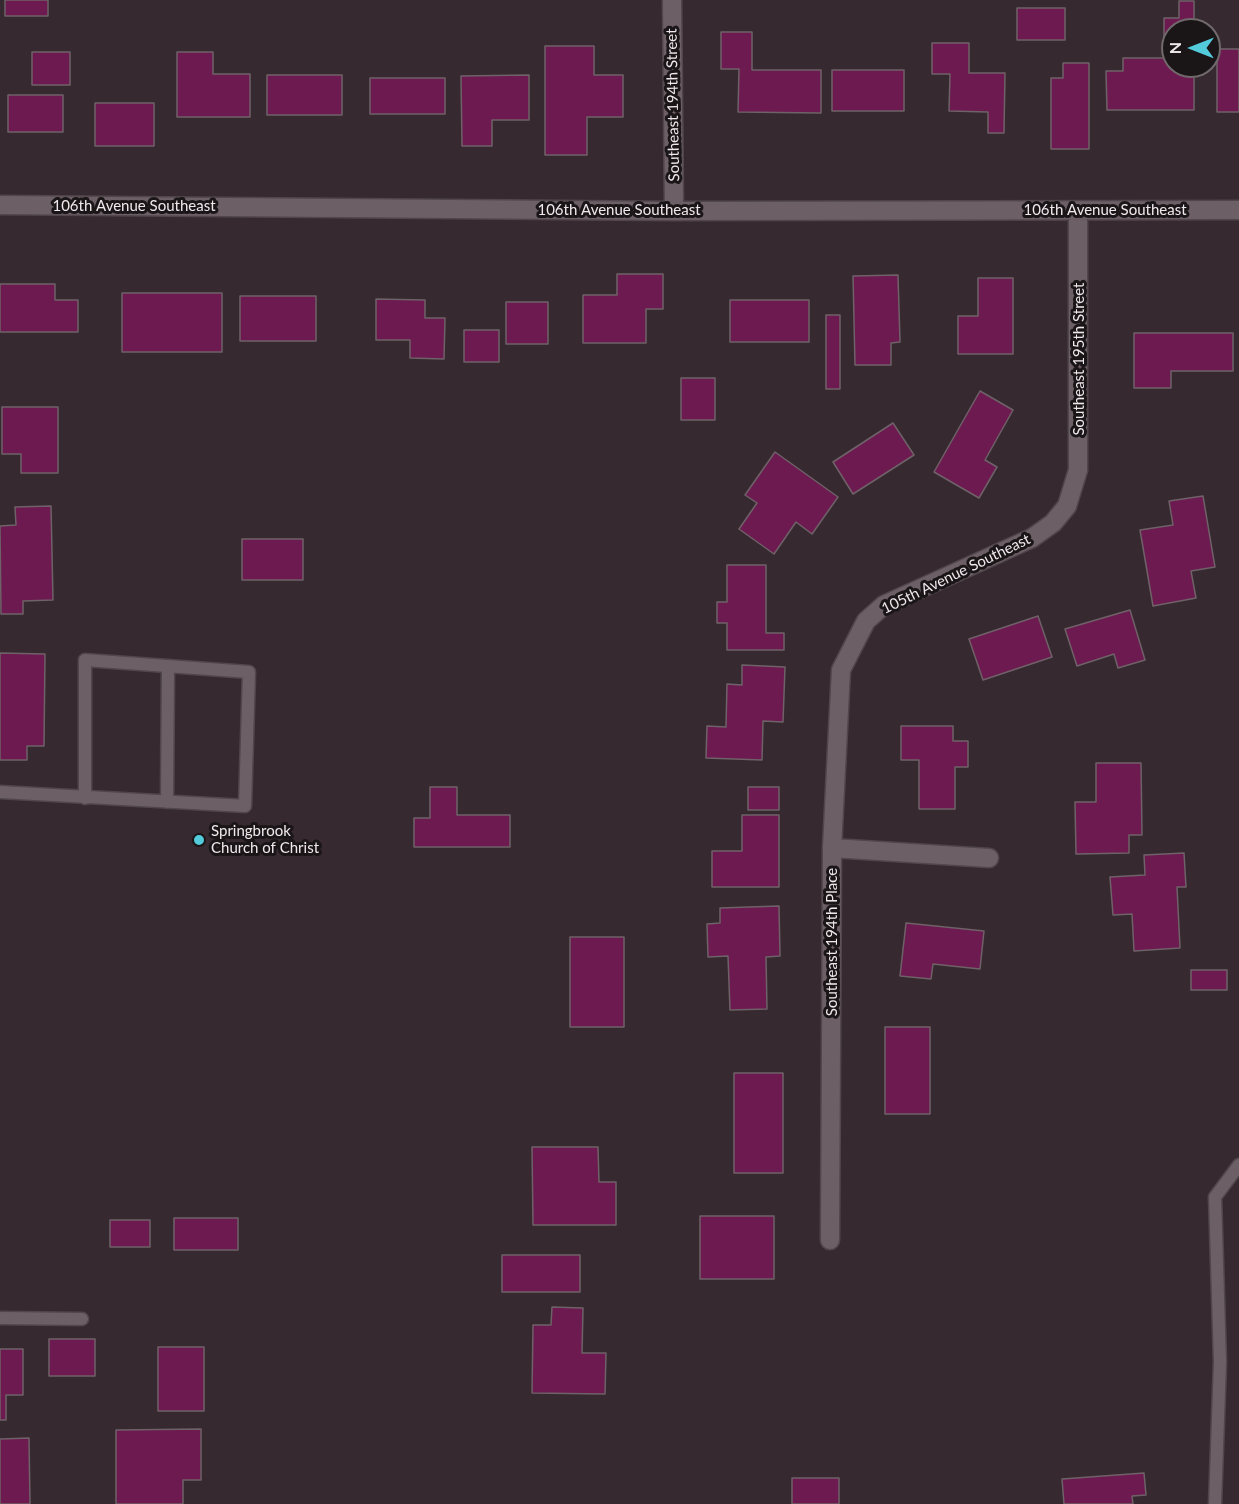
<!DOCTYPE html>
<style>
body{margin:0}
#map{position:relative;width:1239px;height:1504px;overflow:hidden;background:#362a30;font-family:Lato,sans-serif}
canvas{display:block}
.north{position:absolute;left:1161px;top:18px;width:60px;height:60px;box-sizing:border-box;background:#1a1517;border:2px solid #70696c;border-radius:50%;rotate:270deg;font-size:16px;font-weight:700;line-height:24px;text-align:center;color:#f0e8ec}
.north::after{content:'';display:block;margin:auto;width:21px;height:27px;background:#53cbda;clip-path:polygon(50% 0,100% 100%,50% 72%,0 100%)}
</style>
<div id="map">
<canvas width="1239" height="1504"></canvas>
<div class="north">N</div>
</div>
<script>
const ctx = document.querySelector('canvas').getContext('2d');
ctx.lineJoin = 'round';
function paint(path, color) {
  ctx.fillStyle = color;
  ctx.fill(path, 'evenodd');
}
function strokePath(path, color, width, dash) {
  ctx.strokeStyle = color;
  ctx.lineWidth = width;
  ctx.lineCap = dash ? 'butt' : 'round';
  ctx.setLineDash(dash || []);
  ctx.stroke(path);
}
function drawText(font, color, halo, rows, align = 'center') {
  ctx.font = font + ' Lato,sans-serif';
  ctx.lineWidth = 6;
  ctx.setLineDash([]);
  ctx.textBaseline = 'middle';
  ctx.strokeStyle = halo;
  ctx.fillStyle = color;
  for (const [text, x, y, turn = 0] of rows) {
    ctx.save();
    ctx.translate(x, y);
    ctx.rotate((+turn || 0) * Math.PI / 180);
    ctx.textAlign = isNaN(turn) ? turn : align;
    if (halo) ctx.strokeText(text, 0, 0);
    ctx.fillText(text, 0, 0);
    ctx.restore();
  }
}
const building = new Path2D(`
 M5 0H48V16H5Z
 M1179 1H1194V30H1173V66H1194V110H1107L1106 71H1123V58H1164V18H1179Z
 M1017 8H1065V40H1017Z
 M721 32H752V70H821V113L738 112 739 69H721Z
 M932 43H969V73H1005L1004 133H988V112L949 111 950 74H932Z
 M545 46H594V75H623V117H587V155H545Z
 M1217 49H1239V112H1217Z
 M32 52H70V85H32Z
 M177 52H213V74H250V117H177Z
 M1063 63H1089V149H1051V78H1063Z
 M832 70H904V111H832Z
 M267 75H342V115H267Z
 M529 75V120H492V146H462L461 76Z
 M370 78H445V114H370Z
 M8 95H63V132H8Z
 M95 103H154V146H95Z
 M617 274H663V309H646V343H583V295H617Z
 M898 275 900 342 891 343V365H855L853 276Z
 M978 278H1013V354H958V316H978Z
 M0 284H55V300H78V332H0Z
 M122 293H222V352H122Z
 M240 296H316V341H240Z
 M376 299 425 300V318H445L444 359 410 358V340H376Z
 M730 300H809V342H730Z
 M506 302H548V344H506Z
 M826 315H840V389H826Z
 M464 330H499V362H464Z
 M1134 333H1233V371H1171V388H1134Z
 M681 378H715V420H681Z
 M980 391 1013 410 985 460 997 467 979 498 934 472Z
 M2 407H58V473H21V454H2Z
 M893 423 914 455 853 494 833 462Z
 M775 452 838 497 812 534 796 522 774 554 739 529 757 503 745 495Z
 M1203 496 1215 567 1191 571 1196 598 1153 606 1140 530 1173 525 1169 501Z
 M51 506 53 600 23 601V614H1L0 526 16 525 15 507Z
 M242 539H303V580H242Z
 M727 565H766V633H784V650H727V623H717V602H727Z
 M1130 610 1145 660 1118 668 1114 654 1077 666 1065 629Z
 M1038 616 1052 657 983 680 969 639Z
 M0 653 45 654 44 746H27V760H0Z
 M742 665 785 667 783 722 763 721 762 760 706 758 707 726 726 727 727 684 742 685Z
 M901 726H953V741H968V767H955V809H919V760H901Z
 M1096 763H1141L1142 835H1129V853L1076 854 1075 802H1096Z
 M430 787H457V815H510V847H414V818H430Z
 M748 787H779V810H748Z
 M742 815H779V887H712V851H742Z
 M1184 853 1186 887H1177L1180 948 1134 951 1132 914 1113 915 1110 877 1145 875 1144 855Z
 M779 906 780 956 766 957 767 1009 730 1010 728 956 708 957 707 924 720 923V908Z
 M906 923 984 931 980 969 933 964 931 979 900 976Z
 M570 937H624V1027H570Z
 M1191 970H1227V990H1191Z
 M885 1027H930V1114H885Z
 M734 1073H783V1173H734Z
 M532 1147H598L599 1182H616V1225H533Z
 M700 1216H774V1279H700Z
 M174 1218H238V1250H174Z
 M110 1220H150V1247H110Z
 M502 1255H580V1292H502Z
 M552 1307 583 1308 582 1353H606L605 1394 532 1393 533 1325H551Z
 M49 1339H95V1376H49Z
 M158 1347H204V1411H158Z
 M0 1349H23V1395H6V1420H0Z
 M201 1429V1480H183V1504H116V1430Z
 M29 1438 30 1504H0V1439Z
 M1144 1473 1146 1495 1132 1496 1133 1504H1064L1062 1479Z
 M792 1478H839V1504H792Z`);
paint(building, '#6d1a50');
strokePath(building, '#6f6168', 1.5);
const lane = new Path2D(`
 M0 792 245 806 249 672 85 660V798
 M167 802 168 666
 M0 1318 82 1319
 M1215 1504 1220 1362 1215 1197 1239 1165`);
const street = new Path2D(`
 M672 0 674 211
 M0 205 674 211 1239 210
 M832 848 989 858
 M830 1240 832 848 841 670 866 621 884 605 1032 538 1053 523 1067 506 1078 470V211`);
strokePath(lane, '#50464b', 15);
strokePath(street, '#50464b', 21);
strokePath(lane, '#6d5f66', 12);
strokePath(street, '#6d5f66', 18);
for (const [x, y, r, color] of [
 [199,840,6,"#53cbda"]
]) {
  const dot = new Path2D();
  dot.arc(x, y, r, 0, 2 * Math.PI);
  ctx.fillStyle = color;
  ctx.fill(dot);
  strokePath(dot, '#1a1517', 2);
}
drawText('15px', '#f0e8ec', '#1a1517', [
 ["Southeast 194th Street",673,105,-91],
 ["106th Avenue Southeast",134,206],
 ["106th Avenue Southeast",619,210],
 ["106th Avenue Southeast",1105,210],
 ["Southeast 195th Street",1079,359,-90],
 ["105th Avenue Southeast",956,574,-26],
 ["Southeast 194th Place",832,942,-90]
]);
drawText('15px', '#f0e8ec', '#1a1517', [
 ["Springbrook",211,831],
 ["Church of Christ",211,848]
], 'left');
</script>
